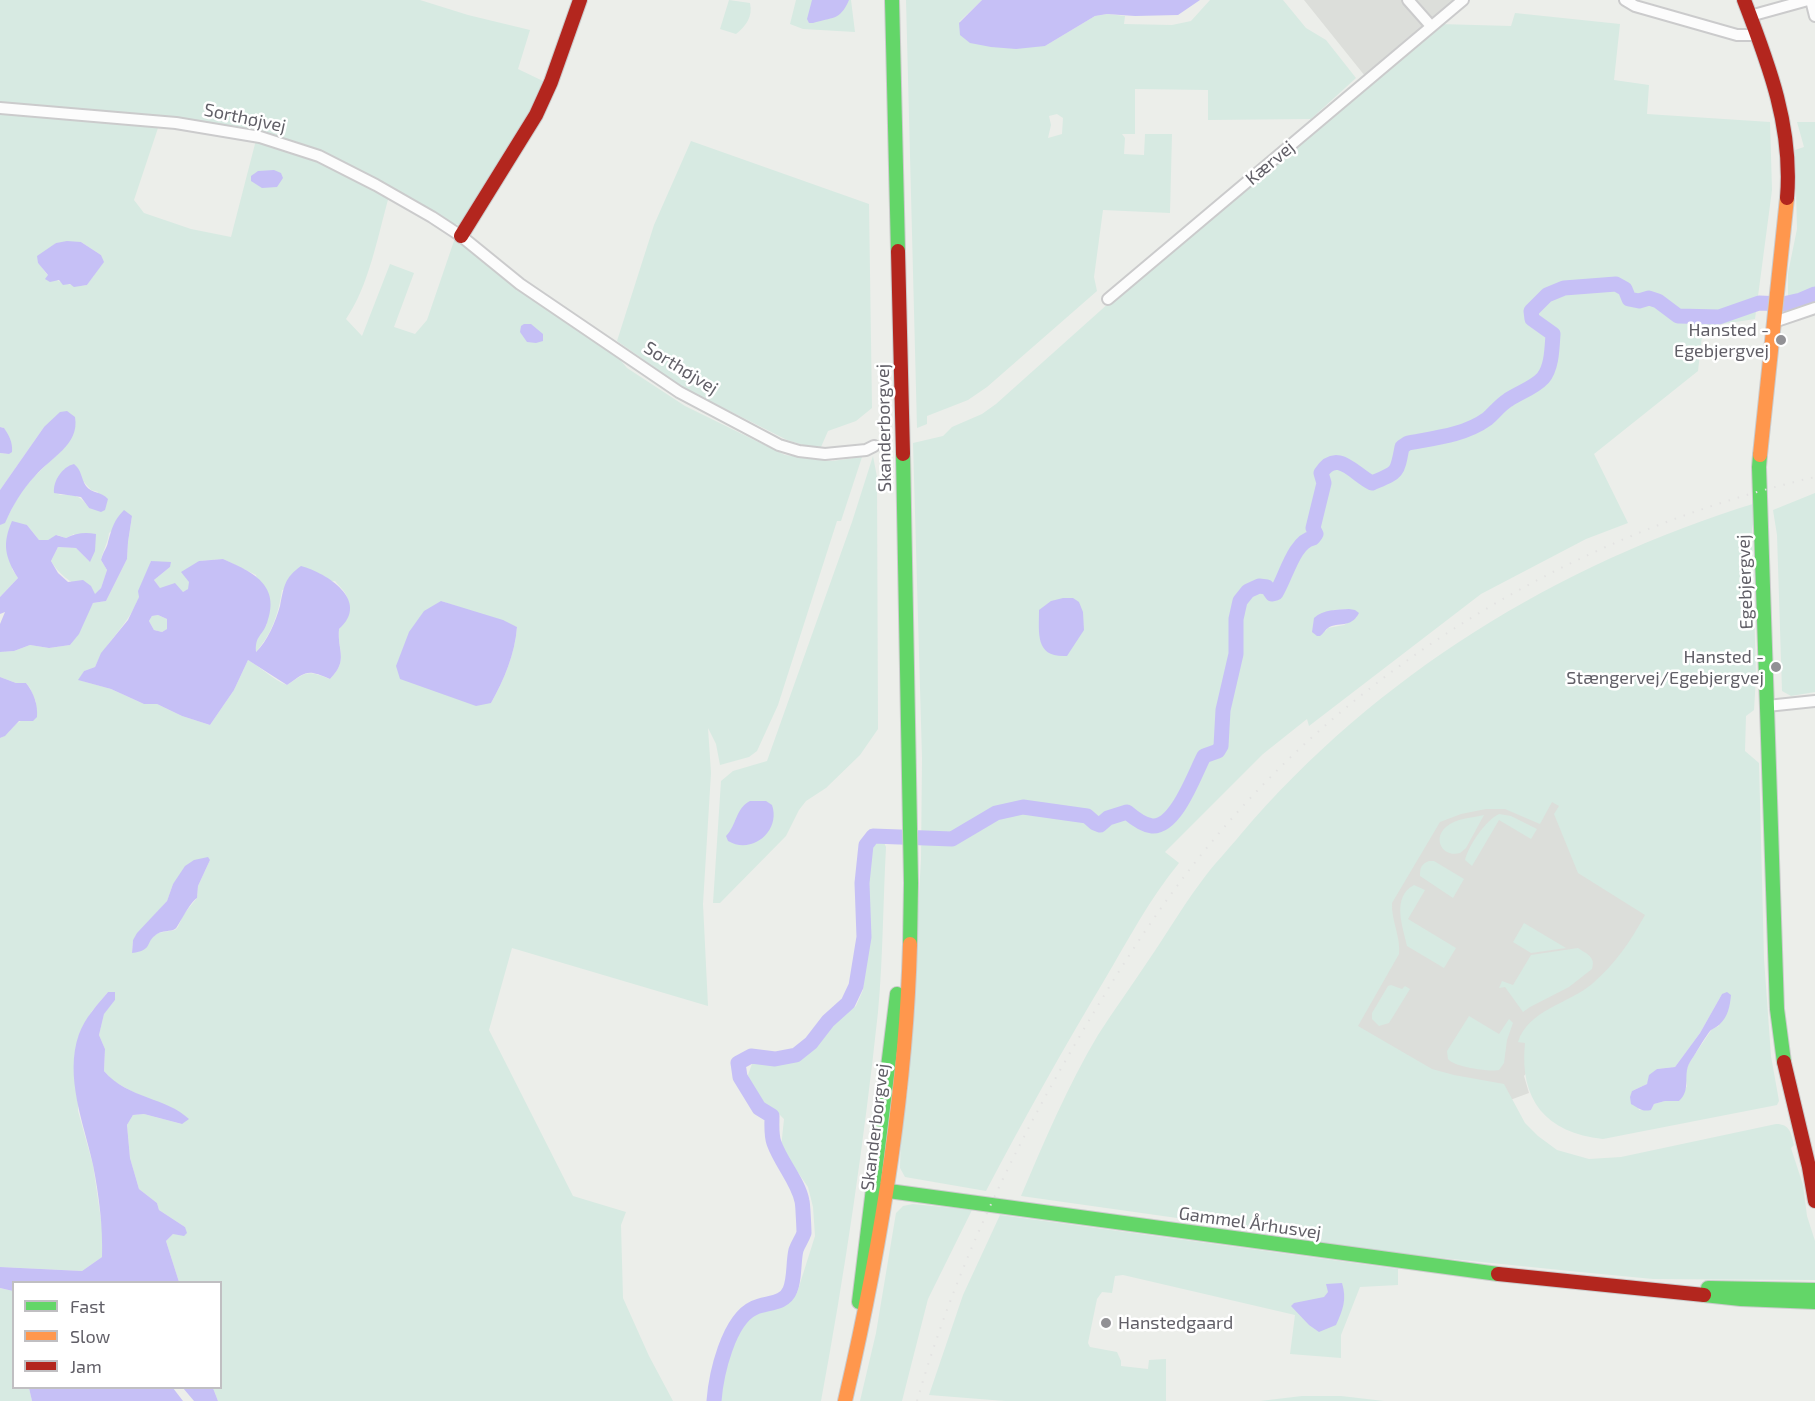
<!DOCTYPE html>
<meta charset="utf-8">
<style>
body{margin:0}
#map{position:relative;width:1815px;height:1401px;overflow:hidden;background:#eceeea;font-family:"Exo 2",sans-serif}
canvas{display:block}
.legend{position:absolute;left:12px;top:1281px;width:210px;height:108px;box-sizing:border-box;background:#fff;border:2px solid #c0bfc2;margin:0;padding:8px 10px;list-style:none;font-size:18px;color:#615f67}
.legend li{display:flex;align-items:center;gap:12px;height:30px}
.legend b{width:30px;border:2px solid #c0bfc2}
</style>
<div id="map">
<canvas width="1815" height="1401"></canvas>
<ul class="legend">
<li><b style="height:8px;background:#63d668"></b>Fast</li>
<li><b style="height:8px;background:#ff974d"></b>Slow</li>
<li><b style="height:8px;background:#b3261e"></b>Jam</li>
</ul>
</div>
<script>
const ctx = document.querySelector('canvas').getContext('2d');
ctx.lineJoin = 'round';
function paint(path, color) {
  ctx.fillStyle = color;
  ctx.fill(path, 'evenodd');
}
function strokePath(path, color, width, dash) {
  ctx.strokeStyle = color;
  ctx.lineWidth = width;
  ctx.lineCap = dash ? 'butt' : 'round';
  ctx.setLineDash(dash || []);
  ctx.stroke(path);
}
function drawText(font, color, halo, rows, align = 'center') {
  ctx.font = font + ' "Exo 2",sans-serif';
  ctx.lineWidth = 5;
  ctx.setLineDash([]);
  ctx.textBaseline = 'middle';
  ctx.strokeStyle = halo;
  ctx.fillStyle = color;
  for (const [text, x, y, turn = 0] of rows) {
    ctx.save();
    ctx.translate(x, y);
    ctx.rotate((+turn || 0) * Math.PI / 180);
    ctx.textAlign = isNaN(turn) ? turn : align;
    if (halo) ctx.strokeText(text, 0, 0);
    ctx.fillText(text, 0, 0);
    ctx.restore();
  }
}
paint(new Path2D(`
 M1304 0H1468L1369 81Z
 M1532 639 1666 901 1524 1076 1529 1093 1491 1107 1335 1042 1382 899Z`), '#dcdeda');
paint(new Path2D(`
 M0 0H420L468 15 530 30 518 69 545 82 530 113 461 225 454 224 396 190 329 157 265 132 162 117 0 104Z
 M729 0 750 3C753 17 746 26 736 34L720 29Z
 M796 0H851L855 32 803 29 790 24Z
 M906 0H982L959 22 1045 46 1095 16 1107 14 1125 16 1124 24 1172 25 1191 21 1210 0H1283L1306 28 1326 40 1356 78 1311 119 1208 120V90L1135 89V134H1122L1125 138 1124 154 1144 155 1145 134H1172L1170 213 1103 210 1094 277 1097 291 987 387 968 400 927 416V424L917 428ZM1057 114 1063 118 1062 134 1048 138 1051 125 1049 116Z
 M1515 13 1620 24 1614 80 1649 85 1647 114 1770 122 1772 190 1755 319 1703 327 1698 371 1594 454 1628 523 1586 539 1481 594 1309 726 1307 719 1263 754 1165 852 1179 863C1150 898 1128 940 1105 979 1063 1049 1024 1119 986 1191L905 1177 900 1168 901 1130 908 1091 921 859 922 758 913 443 943 436 952 427 982 414 996 404 1110 302 1439 24 1511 26ZM1349 609 1357 617 1344 625 1328 628 1325 632 1333 610Z
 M0 113 159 125 134 200 144 213 191 229 231 237 256 140 316 160 389 196C378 235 369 286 346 319L362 336 390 264 414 273 394 327 415 334 427 320 455 238 613 351 627 368 685 406 785 455 832 461 862 457 841 521H837L778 705 757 751 749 757 720 765 716 744 708 728 711 773 703 904 708 1006 512 948 489 1030 573 1196 626 1212 621 1225 623 1298 649 1356 673 1401H218L213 1388H220V1282H179L166 1241 173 1234 185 1227 159 1210 157 1203 139 1189 130 1158 127 1125 133 1115 144 1114 182 1124 144 1098 113 1081 104 1071 105 1049 99 1035 104 1013 115 1000 108 992 92 1011 79 1034 78 1111 93 1165 103 1234 102 1257 82 1271 0 1267V738C11 734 13 722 26 719L36 702 30 688 26 683H16L0 677V652L14 651 30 645 49 648 70 645C80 632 84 616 93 603L106 601 127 559 128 542 132 516 109 533C108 543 103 550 101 560L107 570 101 588 95 595C76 585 62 579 51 561L58 547 76 548 90 562 74 534 66 538 57 535 48 540H39L27 525 12 569 18 578 0 597V525C9 519 13 504 20 494 26 486 32 478 39 472 51 459 62 453 71 438L44 427 0 490V453L9 454 4 428 0 427ZM81 242 101 255 102 264 87 285C75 287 58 283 48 275 44 272 42 266 38 263L56 243ZM84 482 91 490 98 492 89 508C81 495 72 494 58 495ZM223 559 256 575 267 624 256 639 255 653C271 636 279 613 282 590L335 581C339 586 345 591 347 597 352 607 346 623 339 629 337 650 349 660 330 679 306 670 308 671 287 685 273 680 261 667 248 660L234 690 210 725 182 716 157 704H144L111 689 79 680 84 671 95 667C102 649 115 637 126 621 139 604 145 581 151 561L170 567 154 580 160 588 183 592 189 589V582L199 561ZM441 601 517 627C515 654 504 680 491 703ZM210 860 198 886 197 898 183 915 178 927 175 930 158 933 132 953 133 940 167 901 173 884Z
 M1797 122H1815V302L1788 310V273L1797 229 1795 150 1804 147Z
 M691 141 869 204 872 408 856 421 828 431 821 447 807 446 787 440 682 387 617 341 654 225Z
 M873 456 877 477 878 729 860 755 826 788 806 801 799 810 786 836 720 903H713L721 781 733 771 767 761 852 522Z
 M1815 493V692L1791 696 1782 691 1777 535 1773 510Z
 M1756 503 1752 531 1756 677 1754 710 1746 716 1745 751 1759 763 1764 959 1771 1056 1779 1101 1777 1105 1603 1139C1546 1133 1519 1100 1525 1043L1518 1042C1528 1010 1568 1004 1592 984 1616 963 1630 942 1645 915L1578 873 1554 814 1559 806 1552 802 1540 824 1505 809H1486L1461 814 1440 822 1392 903C1391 920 1401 937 1399 954L1358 1026 1432 1069 1454 1075 1504 1084 1525 1123 1538 1136 1557 1150 1589 1159 1621 1157 1776 1124C1790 1124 1791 1133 1794 1145L1791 1148 1803 1185 1807 1216 1815 1241V1280L1653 1279 1580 1272 1413 1255 1322 1243 1294 1235 1255 1229 1021 1196C1044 1142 1068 1085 1098 1035 1114 1010 1132 985 1148 961 1166 935 1182 907 1201 882 1213 865 1228 850 1241 834 1376 675 1558 564 1756 503ZM1722 994 1719 1026 1712 1029 1689 1063 1685 1074 1687 1086 1679 1101H1665L1654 1104 1651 1110H1639L1632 1091 1647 1084 1657 1069 1675 1067 1700 1033Z
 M158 615 167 619V629L162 632 154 630 149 621 152 616Z
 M1499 814 1511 816 1537 829 1531 839 1499 820 1472 866 1465 860C1469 845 1485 821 1499 814Z
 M1484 815 1466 848 1460 853C1443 858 1432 839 1446 827 1456 818 1472 818 1484 815Z
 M883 840 886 847C883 902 883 957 878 1012 864 1142 845 1272 821 1401H719L720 1384 731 1343 742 1324 759 1310 787 1304 797 1293 815 1236 813 1207 808 1187 781 1148 784 1119 775 1110 758 1103 748 1075 752 1064 787 1060 808 1052 830 1026 856 1006 863 990 870 908C867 890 863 856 873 841Z
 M1429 861H1434L1464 879 1453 898 1420 876C1420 868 1421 864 1429 861Z
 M1414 885 1425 890 1408 919 1456 948 1444 968 1407 946C1403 927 1391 897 1414 885Z
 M1524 923 1566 948 1531 953 1513 942Z
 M1578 948C1587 954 1596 957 1592 969L1569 987 1530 1007 1523 1012 1505 987 1499 988 1502 981 1513 985 1531 955Z
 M1391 985 1402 989 1405 986 1410 989 1389 1023 1379 1026 1372 1019V1013L1388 986Z
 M1469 1016 1499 1034 1509 1019 1513 1023 1507 1040 1504 1063 1499 1070C1489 1072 1454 1067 1448 1059L1447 1051Z
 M913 1204 972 1210 928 1299 902 1401H860L876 1333 896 1213 903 1206Z
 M1000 1215 1398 1269V1285L1360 1287 1341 1335V1358L1290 1354 1295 1315 1123 1275 1115 1276 1112 1293 1102 1292 1097 1299 1088 1343 1090 1347 1117 1352 1121 1361V1366L1148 1369 1149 1360 1166 1359V1401H1005L929 1395 963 1295Z
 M0 1288 13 1291 14 1388H29L32 1401H0Z
 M1302 1396H1341L1384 1401H1260Z`), '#d7eae2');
paint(new Path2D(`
 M812 0H849C840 21 832 17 813 23H809L807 19Z
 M982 0H1200L1178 15 1135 16 1107 14 1095 16 1045 46 1016 49 991 47 970 43 960 35 959 23Z
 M274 170 281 173 283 178 277 187 262 188 251 181V176L258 171Z
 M67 241 81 242 101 255 104 262 87 285 74 287 70 284 63 285 59 280 50 282 45 279 48 275 38 263 37 256 56 243Z
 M524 324H531L543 334V341L536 343 527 342 520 332 521 326Z
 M67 411 75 417C80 445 50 458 35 476 22 490 13 505 5 523L0 525V490L44 427 60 412Z
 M0 427 4 428C9 435 13 443 12 452L9 454 0 453Z
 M74 464C82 470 81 479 86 486 92 494 101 491 108 499L105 510 101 512 89 508 81 497 54 493C53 481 62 467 74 464Z
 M124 510 132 516 128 542 127 559 106 601 93 603 79 634 70 645 49 648 30 645 14 651 0 652V624L5 612 0 614V597L18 578C5 557 2 544 12 521L27 525 39 540H48L56 535 66 538C76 533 85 532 96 534L95 551 90 562 76 548 58 547 51 561 58 573 68 582 83 580 91 586 95 594 101 588 107 570 101 560C103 552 107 548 108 542 112 528 114 520 124 510Z
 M223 559C253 572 281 585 267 623 262 637 255 635 256 652 267 642 276 621 280 606 284 587 284 578 301 566 327 573 371 601 339 629 337 651 349 660 330 679 307 669 307 671 287 685L248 660 234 690 210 725 182 716 157 704H144L111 689 78 680 84 671 95 667 101 653 128 620 139 597 138 591 151 561 171 562 170 567 154 580 160 588 175 583 183 592 188 589 189 582 181 572 199 561ZM158 615 167 619V629L162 632 154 630 149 621 152 616Z
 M1063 598H1073L1079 602 1083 612 1084 630 1067 656C1035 658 1039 634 1039 610L1051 601Z
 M441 601 503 620 517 627C515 654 504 680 491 703L476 706 400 679 396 666 409 632 424 611Z
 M1349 609 1355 610 1359 613C1351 629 1338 621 1328 628 1325 630 1323 634 1320 636H1317L1312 632 1314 618C1324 609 1336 610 1349 609Z
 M0 677 16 683H26C34 693 38 705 37 717L33 721H19L5 736 0 738Z
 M750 801H766L772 805C781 831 752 855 728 841L726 836C737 825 735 809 750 801Z
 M208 857 210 860 198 886 197 898C188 904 178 928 175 929 170 932 163 930 157 934 144 943 154 950 132 953L133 940 137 933 167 901 173 884 185 866 194 860Z
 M108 992H115V1000L104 1014 99 1035 105 1049 104 1071C128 1099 166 1097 189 1119L182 1124 144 1114 133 1115 127 1125 130 1158 139 1189 157 1203 159 1210 185 1227 187 1233 184 1236 173 1234 166 1241 179 1282H14L13 1291 0 1288V1267L82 1271 102 1257C103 1227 99 1195 93 1165 84 1123 64 1077 79 1034 85 1018 97 1005 108 992Z
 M1727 992 1731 995C1730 1006 1728 1017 1719 1025 1717 1027 1714 1028 1711 1030 1706 1035 1695 1055 1690 1062 1682 1075 1692 1089 1679 1101H1665L1654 1104 1651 1110C1641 1112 1639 1108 1631 1104L1630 1097 1632 1091 1647 1084 1649 1075 1657 1069 1675 1067 1700 1033 1722 994Z
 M1342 1283C1347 1299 1343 1310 1336 1325L1319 1332 1309 1325 1291 1306 1294 1303 1324 1297 1328 1292 1326 1284Z
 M29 1388H173L183 1401H32Z
 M183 1388H213L218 1401H194Z`), '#c6c0f6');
strokePath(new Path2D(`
 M714 1401C716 1375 728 1320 754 1308 766 1302 784 1305 790 1290 795 1278 793 1263 796 1250 798 1244 802 1239 804 1233 804 1231 803 1205 802 1201 798 1181 781 1163 774 1143 771 1135 772 1125 772 1116L759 1108 740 1077 738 1063 751 1056 775 1059 796 1055 811 1043 828 1021 848 1003 856 986 864 937 862 883 866 845 873 836 952 839 996 813 1023 807 1087 816 1095 823 1100 825 1108 818 1127 812C1134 818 1143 825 1152 826 1176 828 1195 773 1204 756L1218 751 1221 746 1223 710 1236 654V619L1240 601 1248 591 1259 586 1267 587 1272 594 1276 593C1286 577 1294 541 1313 538L1316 534 1313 528 1324 483 1321 473C1337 448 1354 474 1372 483 1398 472 1397 474 1402 447L1408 443C1435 438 1465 435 1487 419 1494 413 1500 405 1508 400 1518 393 1534 388 1543 378 1552 367 1552 348 1553 334L1532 319 1531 311 1547 295 1564 288 1616 284 1625 289 1629 299 1639 301 1649 298 1658 301 1678 316 1719 317 1759 303 1783 304 1801 300 1815 294`), '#c6c0f6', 15);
const street = new Path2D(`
 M1408 0 1431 26
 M1625 0 1635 6 1737 35H1756
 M1811 0 1815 16
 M1750 16 1808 0
 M0 108 176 123 260 137 319 156 376 185 432 217 461 236 520 284 679 392 779 445 799 451 825 454 866 450 874 446
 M1108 299 1463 0
 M1774 322 1815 308
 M1767 706 1815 701`);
const fast = new Path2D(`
 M892 0 898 251
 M903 454 911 883 910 944
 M1760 455 1759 467 1777 1009 1784 1062
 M874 1189 1498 1274
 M1708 1288 1815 1290
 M1704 1295 1741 1299 1815 1302
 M859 1302 897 994`);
const slow = new Path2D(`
 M1760 455 1787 198
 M845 1401C880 1251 906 1098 910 944`);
const jam = new Path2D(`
 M1744 0C1769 65 1793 128 1787 198
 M461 236 536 115 551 82 580 0
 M898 251 903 454
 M1784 1062 1809 1167 1815 1201
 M1498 1274 1704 1295`);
strokePath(street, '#cbcbcc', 14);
strokePath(fast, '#cbcbcc', 16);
strokePath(slow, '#cbcbcc', 16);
strokePath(jam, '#cbcbcc', 16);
strokePath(street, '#fcfcfc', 10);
strokePath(fast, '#63d668', 14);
strokePath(slow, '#ff974d', 14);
strokePath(jam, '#b3261e', 14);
strokePath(new Path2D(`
 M917 1401C951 1283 1002 1172 1063 1065 1105 992 1148 921 1201 855 1355 663 1577 532 1815 477`), '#e3e3e2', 2, [1.5, 8]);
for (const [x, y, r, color] of [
 [1781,340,6,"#929195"],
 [1776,667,6,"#929195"],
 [1106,1323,6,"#929195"]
]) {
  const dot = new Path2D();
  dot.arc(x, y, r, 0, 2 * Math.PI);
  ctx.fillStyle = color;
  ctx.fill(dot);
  strokePath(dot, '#fff', 2);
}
drawText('18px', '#615f67', '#fff', [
 ["Sorthøjvej",245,118,12],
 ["Kærvej",1270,163,-40],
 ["Sorthøjvej",681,368,32],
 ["Skanderborgvej",884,428,-91],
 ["Egebjergvej",1745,582,-92],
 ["Skanderborgvej",875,1127,-83],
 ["Gammel Århusvej",1250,1223,8]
]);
drawText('18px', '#615f67', '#fff', [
 ["Hansted -",1769,330],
 ["Egebjergvej",1769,351],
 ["Hansted -",1764,657],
 ["Stængervej/Egebjergvej",1764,678],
 ["Hanstedgaard",1118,1323,"left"]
], 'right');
</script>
